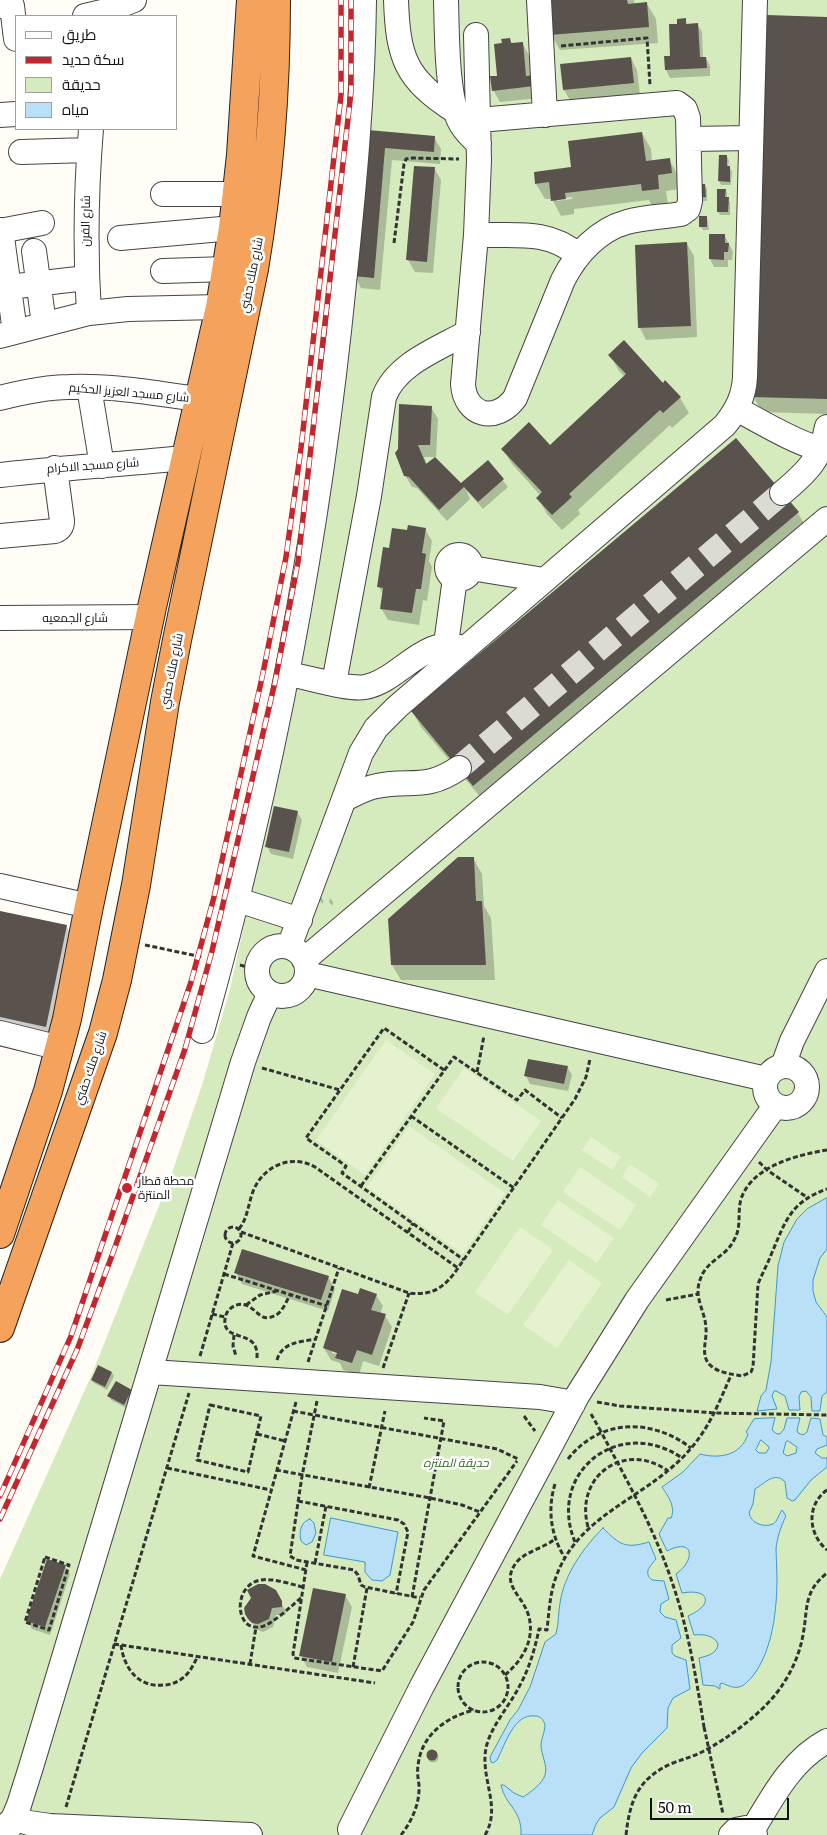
<!DOCTYPE html>
<meta charset="utf-8">
<style>
body{margin:0}
#map{position:relative;width:827px;height:1835px;overflow:hidden;background:#fffdf5;font-family:Literata,Cairo,serif}
canvas{display:block}
.legend{position:absolute;left:15px;top:15px;width:162px;height:115px;box-sizing:border-box;background:#fff;border:1px solid #a0a0a0;margin:0;padding:6px 9px;list-style:none;font-size:15px;color:#111}
.legend li{display:flex;align-items:center;gap:10px;height:25px}
.legend b{width:25px;border:1px solid #a0a0a0}
.scale{position:absolute;left:650px;top:1798px;width:139px;height:22px;box-sizing:border-box;border:2px solid #111;border-top:0;padding-left:6px;font-size:15px;line-height:18px;white-space:nowrap;color:#111;-webkit-text-stroke:4px #fff;paint-order:stroke}
</style>
<div id="map">
<canvas width="827" height="1835"></canvas>
<ul class="legend">
<li><b style="height:6px;background:#fff"></b>طريق</li>
<li><b style="height:6px;background:#c4262e"></b>سكة حديد</li>
<li><b style="height:14px;background:#d5ebbd"></b>حديقة</li>
<li><b style="height:14px;background:#b9e0f7"></b>مياه</li>
</ul>
<div class="scale">50 m</div>
</div>
<script>
const ctx = document.querySelector('canvas').getContext('2d');
ctx.lineJoin = 'round';
function paint(path, color) {
  ctx.fillStyle = color;
  ctx.fill(path, 'evenodd');
}
function strokePath(path, color, width, dash) {
  ctx.strokeStyle = color;
  ctx.lineWidth = width;
  ctx.lineCap = dash ? 'butt' : 'round';
  ctx.setLineDash(dash || []);
  ctx.stroke(path);
}
function drawText(font, color, halo, rows, align = 'center') {
  ctx.font = font + ' Literata,Cairo,serif';
  ctx.lineWidth = 5;
  ctx.setLineDash([]);
  ctx.textBaseline = 'middle';
  ctx.strokeStyle = halo;
  ctx.fillStyle = color;
  for (const [text, x, y, turn = 0] of rows) {
    ctx.save();
    ctx.translate(x, y);
    ctx.rotate((+turn || 0) * Math.PI / 180);
    ctx.textAlign = isNaN(turn) ? turn : align;
    if (halo) ctx.strokeText(text, 0, 0);
    ctx.fillText(text, 0, 0);
    ctx.restore();
  }
}
paint(new Path2D(`
 M372 0H827V1835H0V1579L92 1374 172 1173 203 1082 230 989 261 849Z`), '#d5ebbd');
paint(new Path2D(`
 M386 1040 435 1074 365 1175 316 1140Z
 M464 1068 541 1121 513 1161 436 1108Z
 M409 1126 505 1193 463 1254 367 1187Z
 M591 1137 621 1157 612 1170 582 1150Z
 M630 1164 659 1184 650 1197 622 1177Z
 M580 1167 636 1205 620 1230 563 1192Z
 M558 1200 614 1238 597 1263 541 1225Z
 M520 1227 553 1250 508 1315 475 1292Z
 M569 1260 602 1283 557 1348 523 1325Z`), '#e6f2cf');
const water = new Path2D(`
 M827 1198V1249L820 1258 813 1280V1291L816 1302 827 1317V1392L822 1396 820 1411H812L811 1397 806 1391 801 1392 799 1397 800 1410H789L785 1396 776 1391H774L772 1396 777 1409 757 1411 761 1396 766 1390 771 1362 778 1266 784 1242 797 1219 807 1209Z
 M775 1418 772 1430 777 1434H780L784 1429 787 1418H800L797 1430 798 1433 803 1435 807 1432 811 1418 820 1419 823 1435 827 1437V1445L817 1449 815 1453 822 1458H827V1467L811 1480 795 1500 792 1501 787 1498 785 1482C775 1471 765 1483 755 1489L753 1504 749 1513C751 1523 763 1528 773 1524 777 1522 779 1514 782 1510L786 1516C781 1526 777 1538 776 1549 776 1558 777 1567 777 1576 777 1609 773 1651 752 1677 741 1689 737 1690 722 1683L720 1684V1689L715 1686 703 1685 699 1658C707 1656 717 1654 718 1644 714 1635 703 1634 694 1635L688 1616C714 1605 710 1588 682 1593L676 1574C696 1560 694 1537 667 1551L659 1534 668 1518H671C676 1507 668 1496 662 1487L683 1472 700 1454C719 1459 741 1456 748 1434L746 1432 754 1419ZM761 1440 768 1446 769 1448 766 1453H759L756 1450ZM788 1441 797 1447 796 1453 787 1456 783 1453 786 1442Z
 M331 1518 398 1532 390 1575 382 1581 372 1580 365 1572V1562L324 1555Z
 M310 1519 314 1523 316 1533 312 1542 306 1545 301 1541C299 1533 300 1522 310 1519Z
 M603 1528C620 1545 625 1549 649 1542L656 1559C650 1566 643 1573 652 1580L664 1581 669 1599 661 1604 660 1612 665 1617 676 1620 681 1638 672 1645V1653L675 1656 686 1660 690 1689 673 1698 668 1708 667 1728 642 1753 631 1768 614 1807 600 1818 596 1824 592 1835H521C522 1809 506 1807 501 1785H504L514 1793 523 1797C531 1792 542 1784 545 1775 548 1765 541 1755 541 1745 541 1738 547 1728 544 1722 542 1718 539 1716 535 1716 514 1713 505 1745 497 1760L493 1763 491 1762 490 1757 510 1720 518 1710 530 1687 545 1642 556 1634C559 1624 558 1613 560 1603 564 1575 583 1548 603 1528Z`);
paint(water, '#b9e0f7');
strokePath(water, '#3f96cf', 1);
paint(new Path2D(`
 M549 0H634L635 5 647 4 656 19 658 43 560 50 551 35Z
 M827 19V414L762 412 753 396Z
 M685 20 688 25 697 24 702 32 703 58H706L710 66V76L670 78 666 70 665 57H672L678 25Z
 M510 39 512 44 522 43 529 55 531 76 540 98 500 102 493 90 498 77 503 44Z
 M631 58 637 70 640 95 571 102 564 90Z
 M369 132 434 137 441 149 440 164 392 160 380 290 361 288 355 276Z
 M642 133 651 149 652 162 669 160 678 175 680 189 666 191 668 204 652 206 649 200 574 209V214L561 216 552 199H545L536 184 573 168ZM572 197V199L557 201V199Z
 M727 157 729 160 728 167 732 171 731 185H721L719 181Z
 M434 168 441 180 433 273 415 272 408 260Z
 M705 185 707 189V201H701Z
 M725 190 727 193V199L730 202V215H720L718 211Z
 M706 217 708 221 709 230H703L701 227Z
 M725 236 733 252 732 260H728V267H714L710 259Z
 M687 244 694 256 697 337 646 340 640 328Z
 M610 355 663 384 680 398 689 413 672 428 670 425 578 510 580 514 562 530 547 514 538 498 540 495 512 464 503 449 550 446 625 377 619 371Z
 M431 407 438 419 436 457H424L427 464 435 459 465 489 463 484 488 462 508 487 483 509 466 490 470 499 447 521 417 488 412 487 405 475Z
 M798 513 807 529 483 800 421 727 412 711Z
 M425 529 432 541 429 561 432 567 427 601 423 600 419 625 388 620 381 608 383 594 379 587 390 549 408 531Z
 M297 812 302 820 293 859 271 854 267 846Z
 M473 858 482 874 484 906 491 918 495 980H401L392 965Z
 M320 896 323 900V904L319 900Z
 M330 898 333 902V906L329 902Z
 M0 912 66 926 75 941 55 1042 0 1031Z
 M567 1067 572 1075 568 1091 530 1084 526 1076Z
 M236 1273 328 1277 335 1289 328 1311 242 1284Z
 M376 1295 383 1306 380 1314 385 1316 392 1327 379 1366 363 1361 359 1375 343 1370 340 1363 331 1360 324 1348 359 1296ZM332 1350 343 1354 342 1356 332 1353Z
 M112 1373 114 1376 107 1390 94 1383 92 1380Z
 M131 1390 133 1394 126 1408 111 1400 109 1396Z
 M65 1566 70 1574 50 1635 32 1629 28 1621Z
 M275 1591 285 1610 286 1615H276L273 1627 263 1632 258 1630 246 1614Z
 M345 1595 352 1607 338 1673 307 1667 301 1655Z
 M427.5 1757a5.5 5.5 0 1 1 11 0a5.5 5.5 0 1 1-11 0Z`), '#0003');
paint(new Path2D(`
 M548 0H627L628 4 647 2 649 27 550 35Z
 M767 15 827 17V399L752 397Z
 M686 18V24L698 23 700 57H706L707 68 665 70 664 56H670L669 24H677V19Z
 M510 38 511 43 523 42 526 76 533 75 534 86 492 91 490 76H497L494 44 502 43 501 39Z
 M631 57 634 83 563 90 560 64Z
 M368 130 435 136 434 152 385 148 374 278 353 276Z
 M642 132 646 161 670 158 672 173 658 175 659 189 642 191 641 184 565 193 566 199 551 201 549 182 535 184 534 172 571 167 568 141Z
 M719 155H727V166H730V182L718 181Z
 M414 166 435 167 427 262 406 260Z
 M697 184H705L706 197 697 198Z
 M717 189H726L725 197H729L728 212H717Z
 M699 216H707V227H699Z
 M709 234H725V243H729L728 252H724V260L709 259Z
 M687 242 691 326 638 328 635 245Z
 M624 340 663 383 665 380 681 397 663 413 660 410 569 494 572 497 552 515 536 498 542 492 501 449 529 422 550 445 626 374 608 355Z
 M399 404 432 406 430 445H418L426 464 435 457 461 483 488 460 504 479 478 502 464 487 439 510 409 477 404 476 395 453 398 449Z
 M736 438 799 512 473 786 411 711Z
 M408 525 426 528 422 553 426 554 421 589H416L412 613 380 609 383 588 377 587 383 547 389 548 392 528 407 530Z
 M274 806 298 811 289 852 265 847Z
 M458 857H474L476 901H482L486 965H391L388 919Z
 M0 911 67 925 46 1027 0 1017Z
 M528 1059 568 1066 564 1084 524 1076Z
 M242 1249 329 1276 321 1300 234 1273Z
 M360 1288 377 1294 371 1310 386 1314 372 1355 357 1350 352 1363 335 1358 337 1353 323 1348 342 1289 358 1294Z
 M98 1365 112 1372 105 1387 91 1380Z
 M116 1381 132 1390 124 1405 107 1396Z
 M47 1559 66 1565 45 1627 26 1621Z
 M258 1584H265L276 1590 282 1601V1607L272 1608 269 1619 258 1624 252 1623 248 1619 245 1614 244 1608 251 1598 247 1590Z
 M313 1588 346 1594 332 1662 299 1656Z
 M426.5 1755a5.5 5.5 0 1 1 11 0a5.5 5.5 0 1 1-11 0Z`), '#5a524d');
strokePath(new Path2D(`
 M459 768 782 493`), '#dbdad3', 24, [24, 12]);
const minor = new Path2D(`
 M396 0C398 57 405 79 455 111
 M446 0C447 30 446 99 461 124 466 132 472 138 479 144
 M539 0 545 115
 M0 6 7 3 12 6 16 39
 M85 16 106 11 134 0
 M476 35 479 160 476 235 463 384C465 416 496 424 515 398L563 280C576 254 598 230 627 222 644 217 663 217 681 214L688 209 690 201 688 118 685 109 677 103 479 120
 M0 115 16 114
 M689 139 751 138
 M21 152 89 150
 M163 194H237
 M1 230 15 332
 M0 231 42 223
 M476 235C514 236 548 229 578 255
 M120 238 233 228
 M34 251 44 324
 M163 271 227 269
 M9 287 86 278
 M89 313C85 251 86 190 91 129
 M0 336 89 313 128 309 220 307
 M89 387 102 466
 M0 398C23 392 45 387 69 387 112 385 157 394 200 399
 M737 409C757 420 806 449 827 450
 M0 475C62 468 123 464 185 458
 M782 493C806 473 821 459 827 427
 M0 536 55 531C60 529 62 527 62 521L55 468
 M447 567a12 12 0 1 1 24 0a12 12 0 1 1-24 0Z
 M471 568 544 580
 M0 618 150 617
 M446 644 455 578
 M288 674C308 677 347 690 365 687 400 681 426 632 465 649
 M334 683 369 496 384 397C396 364 438 349 468 332
 M345 799C355 794 365 788 377 786 411 779 425 791 459 768
 M0 886 89 906
 M238 900 300 920
 M257 971a25 25 0 1 1 50 0a25 25 0 1 1-50 0Z
 M289 947 361 753 376 728 397 707 725 425C737 410 744 396 745 377L755 0
 M304 960 827 519
 M307 974 766 1079
 M202 1031C271 786 319 537 344 283 354 189 363 95 364 0
 M0 1033 60 1048
 M783 1066 792 1041 827 971
 M765 1087a21 21 0 1 1 42 0a21 21 0 1 1-42 0Z
 M151 1372 540 1397 563 1401 573 1404
 M3 1829 14 1818 29 1823 50 1826 250 1835
 M350 1829 422 1686 577 1396 637 1300 775 1106
 M752 1831C772 1798 791 1760 827 1741
 M6 1835 19 1805 31 1767 243 1062 259 1017 270 993
 M731 1835 736 1830 746 1828 755 1835`);
const highway = new Path2D(`
 M0 1234 48 1091 67 1019 89 906 152 607 220 307 233 228 241 155 251 0
 M0 1328 103 1033 117 980 136 885 165 702 177 640 254 269C269 180 276 90 276 0`);
strokePath(minor, '#444', 26);
strokePath(highway, '#222', 30);
strokePath(new Path2D(`
 M561 46 647 38 650 85
 M394 243 404 164 406 159 412 158 459 159
 M145 945 202 957
 M240 965 258 970
 M262 1068 340 1090
 M444 1070 384 1028 306 1138 346 1166 342 1173 464 1260
 M477 1072 484 1036
 M411 1116 514 1188
 M827 1150C797 1155 752 1166 741 1199 737 1213 742 1227 734 1240 727 1255 711 1259 703 1273 700 1279 698 1285 698 1291 698 1304 706 1316 706 1329 707 1341 700 1355 710 1365 718 1373 732 1374 742 1376L751 1372 753 1367 758 1284C762 1274 767 1265 771 1255 785 1222 790 1202 827 1189
 M759 1162 767 1170 808 1198
 M361 1186 454 1057 517 1100 525 1090 562 1118
 M225 1235a8 8 0 1 1 16 0a8 8 0 1 1-16 0Z
 M239 1229C248 1218 248 1203 254 1189 265 1165 292 1154 315 1167L458 1268
 M241 1232 409 1293C433 1296 445 1287 458 1268L575 1099 586 1077 590 1059
 M408 1232 413 1223
 M224 1274 327 1306
 M666 1300 698 1294
 M246 1305 260 1295 277 1291
 M212 1314 225 1317
 M234 1335 233 1346 236 1356
 M200 1356 233 1243
 M257 1358C259 1327 222 1344 225 1319 226 1308 238 1301 248 1306 258 1311 261 1322 274 1316 282 1313 286 1302 290 1295
 M277 1360C282 1342 300 1342 316 1339
 M308 1362 339 1268
 M383 1368 409 1293
 M317 1401 302 1476 290 1556 296 1560 354 1570 358 1575 361 1585 365 1587 420 1598
 M296 1402 253 1556 306 1570
 M597 1402 620 1406 715 1413 827 1415
 M210 1405 261 1416 248 1472 197 1460Z
 M293 1411 497 1449 518 1459
 M591 1414 599 1428
 M524 1416 535 1431
 M257 1434 285 1441
 M568 1459C600 1418 652 1418 691 1448
 M167 1468 271 1490
 M276 1470 430 1498 462 1505 480 1512
 M555 1484C547 1510 551 1536 565 1558
 M369 1488 385 1411
 M827 1490C806 1505 808 1534 827 1550
 M298 1501 398 1520 404 1524 408 1532 396 1594
 M588 1527C574 1476 625 1440 668 1471
 M575 1542C546 1472 620 1415 682 1458
 M45 1557 69 1565 49 1630 25 1622Z
 M307 1562 293 1654 294 1658 382 1671 413 1622 424 1590 517 1461
 M315 1563 326 1506
 M412 1597 444 1421 424 1418
 M301 1598C291 1606 272 1625 260 1627 234 1631 233 1584 261 1580 274 1578 290 1584 303 1587
 M114 1644 375 1683
 M121 1645C124 1668 138 1688 164 1685 172 1685 180 1681 185 1676 191 1671 194 1663 198 1656
 M458 1687a25 25 0 1 1 50 0a25 25 0 1 1-50 0Z
 M250 1664 256 1627
 M353 1667 367 1588
 M505 1675C524 1659 537 1636 527 1611 520 1594 501 1583 516 1563 524 1552 544 1548 555 1539
 M704 1727 723 1814
 M66 1807 189 1393
 M401 1835C412 1821 420 1803 419 1785 418 1778 417 1772 418 1766 421 1735 446 1717 474 1710
 M485 1835C502 1807 480 1779 486 1748 491 1726 508 1708 519 1687 529 1669 535 1649 539 1629L547 1630C549 1612 550 1593 556 1577 578 1516 639 1501 682 1458 708 1432 717 1407 732 1373
 M626 1835C630 1800 638 1778 673 1763 683 1759 692 1757 702 1752 729 1738 767 1710 783 1684 793 1669 800 1652 803 1635 808 1609 803 1592 827 1573`), '#333', 3, [5, 2.5]);
strokePath(minor, '#fff', 24);
strokePath(highway, '#f5a25d', 28);
const rail = new Path2D(`
 M0 1496 71 1336 191 982 214 897 263 673 286 557 301 448 341 95V0
 M0 1519 77 1350 114 1250 185 1049 212 951 275 682 298 562 351 92V0`);
strokePath(rail, '#c4262e', 5.5);
strokePath(rail, '#fff', 4, [11]);
strokePath(new Path2D(`
 M599 1428C625 1477 653 1526 671 1579 688 1627 696 1677 704 1727`), '#333', 3, [5, 2.5]);
for (const [x, y, r, color] of [
 [127,1188,6,"#c4262e"]
]) {
  const dot = new Path2D();
  dot.arc(x, y, r, 0, 2 * Math.PI);
  ctx.fillStyle = color;
  ctx.fill(dot);
  strokePath(dot, '#fff', 2);
}
drawText('12px', '#111', '#fff', [
 ["شارع الفرن",86,221,-89],
 ["شارع ملك حفني",252,275,-79],
 ["شارع مسجد العزيز الحكيم",129,393,5],
 ["شارع مسجد الاكرام",93,466,-4],
 ["شارع الجمعيه",75,618],
 ["شارع ملك حفني",172,671,-79],
 ["شارع ملك حفني",91,1068,-71]
]);
drawText('12px', '#111', '#fff', [
 ["محطة قطار",138,1181],
 ["المنتزة",138,1195]
], 'left');
drawText('italic 12px', '#2f6b1f', '#fff', [
 ["حديقة المنتزه",456,1463]
]);
</script>
